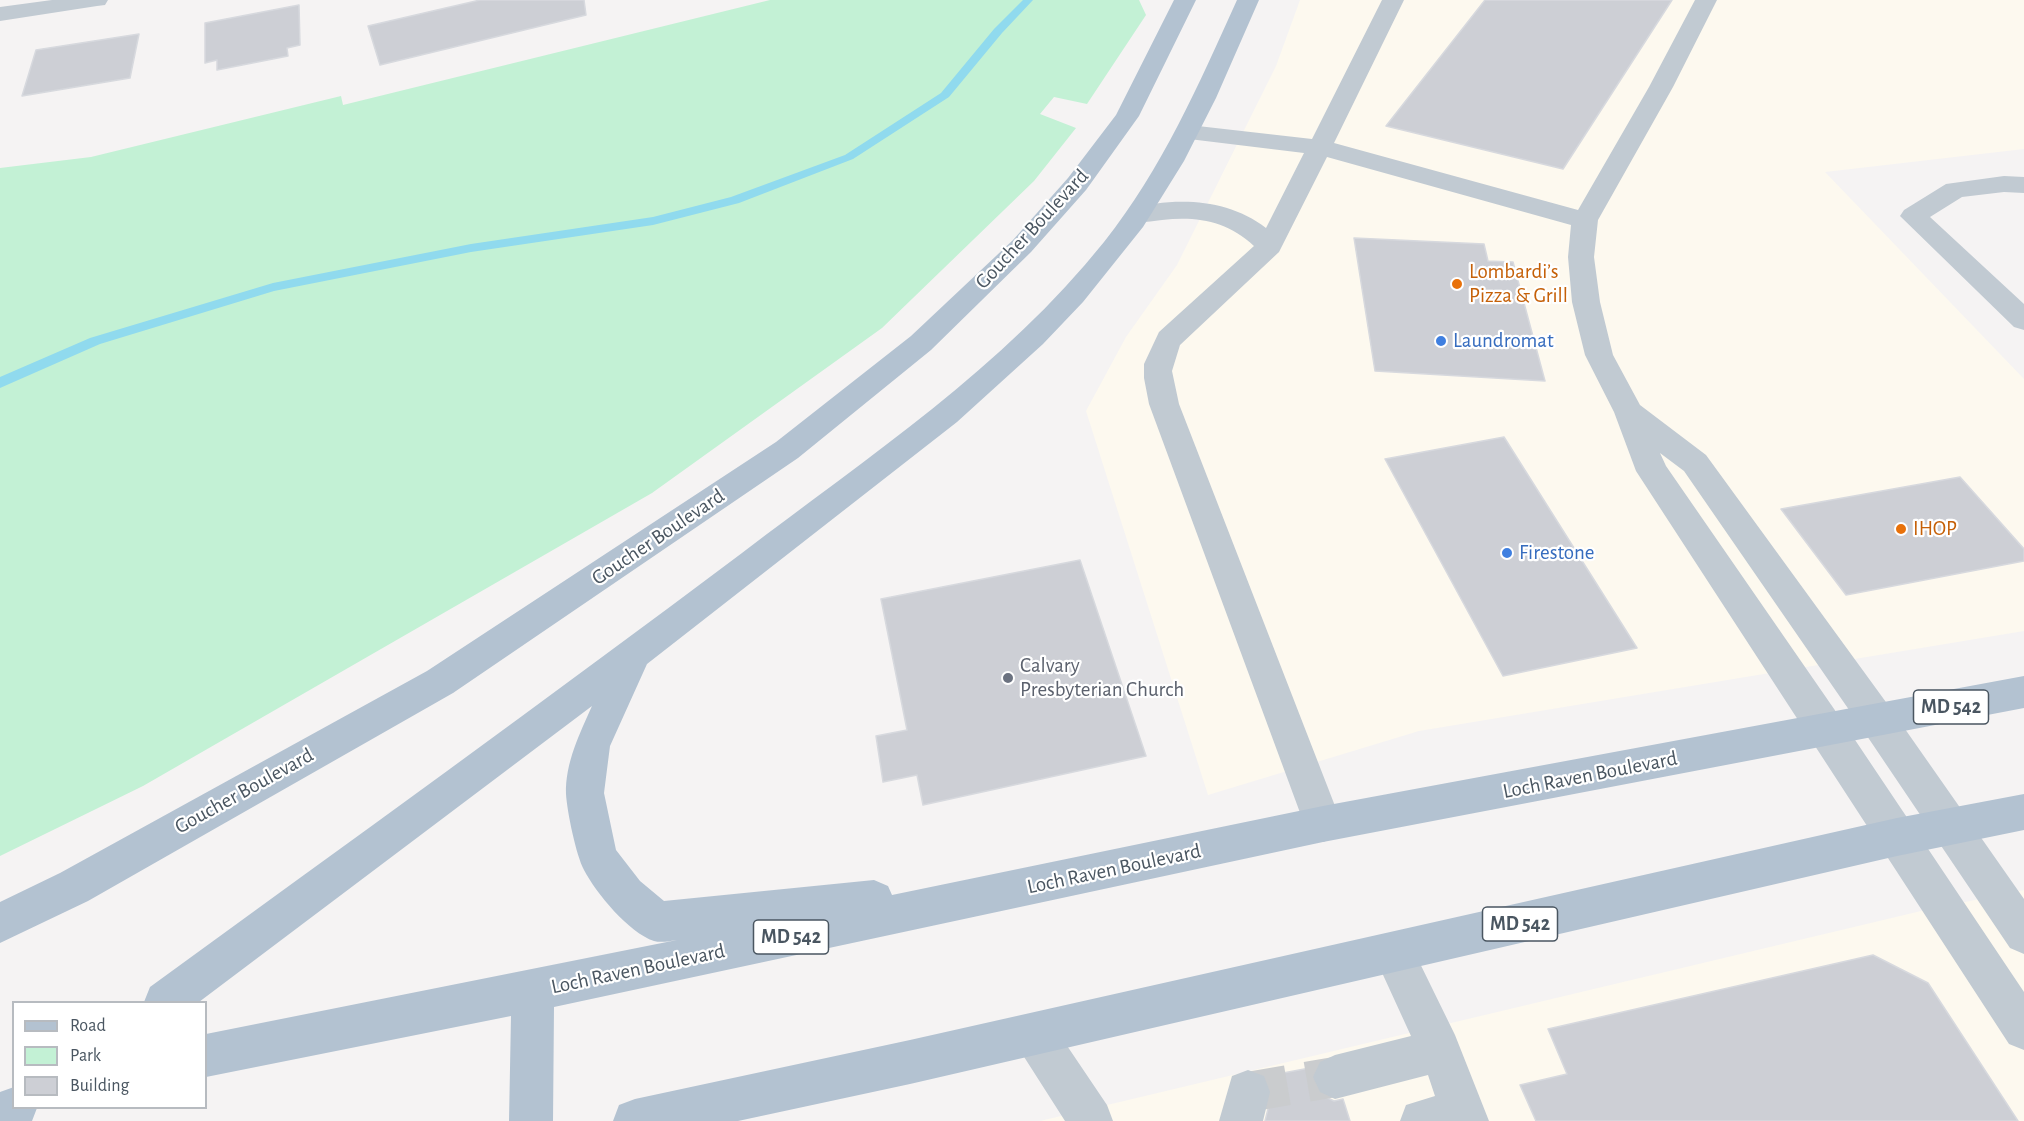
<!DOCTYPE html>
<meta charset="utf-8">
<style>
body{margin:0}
#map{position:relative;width:2024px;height:1121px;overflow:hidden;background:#f5f3f3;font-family:"Alegreya Sans",sans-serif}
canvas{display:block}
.legend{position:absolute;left:12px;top:1001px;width:195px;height:108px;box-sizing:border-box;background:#fff;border:2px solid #b7bbc0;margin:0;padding:8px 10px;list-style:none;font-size:18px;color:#4a5661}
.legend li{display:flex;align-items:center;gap:12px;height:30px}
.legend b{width:30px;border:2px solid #b7bbc0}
</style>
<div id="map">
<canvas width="2024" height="1121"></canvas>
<ul class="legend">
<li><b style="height:8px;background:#b3c2d1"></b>Road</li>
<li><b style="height:16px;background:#c3f1d5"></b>Park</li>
<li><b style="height:16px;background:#cdcfd5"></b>Building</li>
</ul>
</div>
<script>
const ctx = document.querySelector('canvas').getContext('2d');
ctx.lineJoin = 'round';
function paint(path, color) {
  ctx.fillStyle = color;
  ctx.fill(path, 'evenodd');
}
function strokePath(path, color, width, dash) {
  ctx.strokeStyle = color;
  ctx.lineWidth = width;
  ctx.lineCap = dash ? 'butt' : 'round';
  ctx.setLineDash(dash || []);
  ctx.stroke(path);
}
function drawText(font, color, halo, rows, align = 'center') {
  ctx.font = font + ' "Alegreya Sans",sans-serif';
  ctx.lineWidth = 4.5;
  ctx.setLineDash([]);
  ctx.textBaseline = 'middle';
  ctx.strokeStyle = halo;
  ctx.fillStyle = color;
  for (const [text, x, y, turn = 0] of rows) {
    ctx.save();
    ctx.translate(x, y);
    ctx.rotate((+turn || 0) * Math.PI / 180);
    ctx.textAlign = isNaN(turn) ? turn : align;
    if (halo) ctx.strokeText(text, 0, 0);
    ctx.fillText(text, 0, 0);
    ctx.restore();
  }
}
paint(new Path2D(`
 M1300 0H2024V149L1825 172 2024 379V631L1419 731 1208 795 1086 411 1126 337 1177 265 1276 66Z
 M2024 890V1121H1040L1921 911Z`), '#fdf9ef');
paint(new Path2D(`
 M770 0H1139L1146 15 1087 104 1054 97 1040 114 1076 128 1034 181 882 328 652 493 143 786 0 856V168L91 157 341 96 343 105Z`), '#c3f1d5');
paint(new Path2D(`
 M1023 0H1033L1002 33 949 97 853 159 739 203 653 225 471 252 274 291 100 344 0 388V377L90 338 273 283 471 244 653 217 731 197 845 155 941 93 994 29Z`), '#90daee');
const building = new Path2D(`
 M480 0H584L586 15 380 65 368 26Z
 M1485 0H1672L1563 169 1386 126Z
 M299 5 300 45 287 48 288 56 217 70V60L205 63V23Z
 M139 34 130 78 22 96 36 50Z
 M1354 238 1484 244 1488 261 1513 262 1545 381 1375 371Z
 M1504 437 1637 648 1503 676 1385 459Z
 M1960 477 2024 549V561L1846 595 1781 509Z
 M1080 560 1146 756 923 805 917 775 883 782 876 736 907 730 881 599Z
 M1873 955 1928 983 2018 1121H1536L1520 1085 1567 1074 1548 1029Z
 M1315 1067 1311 1078 1318 1093 1334 1101 1343 1099 1350 1121H1265L1272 1093 1267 1076Z`);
paint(building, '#cdcfd5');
strokePath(building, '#d7d9de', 1.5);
strokePath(new Path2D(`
 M1248 1092 1335 1077`), '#caccce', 40, [40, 20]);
paint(new Path2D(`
 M52 0H108L105 5 97 6 0 21V7Z
 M1382 0H1404L1334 143 1578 210 1649 87 1695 0H1717L1673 87 1598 220 1594 257 1600 302 1613 355 1640 405 1706 455 1891 709 2024 899V954L2010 948 1865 733 1684 471 1660 453 1666 466 1841 719 2024 992V1050L2009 1044 1636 471 1614 412 1585 355 1572 302 1568 257 1571 225 1327 157 1279 252 1180 345 1172 371 1179 404 1342 824 1337 837 1323 842 1309 837 1149 404 1144 378V364L1159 332 1254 246C1227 221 1197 216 1162 220 1150 221 1140 224 1129 221L1125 215 1129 209C1175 197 1227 198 1266 228L1304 153 1189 139 1180 137 1177 132 1180 127 1189 125 1312 139Z
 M2004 176 2024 177V193L2004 192 1962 197 1930 217 2024 304V330L2014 327 1900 216 1904 210 1946 184Z
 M1394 932 1408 939 1455 1035 1489 1121H1400L1406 1105 1435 1096 1428 1075 1335 1099 1320 1092 1313 1077 1320 1062 1335 1055 1411 1036 1373 953 1380 939Z
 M1034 1013 1049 1019 1107 1105 1113 1121H1065L1019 1049 1013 1034 1019 1019Z
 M1248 1070 1264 1076 1270 1092 1263 1121H1219L1232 1076Z`), '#c1cad2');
paint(new Path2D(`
 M1174 0H1196L1139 116 1086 190 1031 252 931 350 798 458 453 693 88 901 0 943V902L60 873 427 671 776 442 911 336 1013 240 1068 178 1116 115Z
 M1237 0H1259L1216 98 1184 161 1143 227 1083 302 1043 344 957 422 647 664 610 746 604 793 616 850 640 881 664 901 874 880 888 886 892 895 1323 806 2024 676V708L1323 842 554 1007 553 1121H509L511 1016 206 1077V1034L677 940C670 941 661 943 654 941 629 933 596 893 584 870 576 855 567 811 566 794 565 763 580 733 592 706L199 1002H144L150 987C348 843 546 700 742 553 868 457 1004 367 1104 242 1162 169 1199 84 1237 0Z
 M2024 794V830L1897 856 910 1084 738 1121H613L619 1105 635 1099 910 1040 1897 818Z
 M14 1087V1108H37L32 1121H0V1092Z`), '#b3c2d1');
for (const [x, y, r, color] of [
 [1457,284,6,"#e8710a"],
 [1441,341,6,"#3f7fe0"],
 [1901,529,6,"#e8710a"],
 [1507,553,6,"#3f7fe0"],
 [1008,678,6,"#6b7280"]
]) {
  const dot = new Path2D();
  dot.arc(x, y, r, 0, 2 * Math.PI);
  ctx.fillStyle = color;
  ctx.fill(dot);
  strokePath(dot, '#fff', 2);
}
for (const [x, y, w] of [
 [1951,707,75],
 [1520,924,75],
 [791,937,75]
]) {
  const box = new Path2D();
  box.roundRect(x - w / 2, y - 17, w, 34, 4.5);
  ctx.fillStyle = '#fff';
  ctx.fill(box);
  strokePath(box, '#4a5661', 1.5);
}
drawText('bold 20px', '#4a5661', null, [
 ["MD 542",1951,707],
 ["MD 542",1520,924],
 ["MD 542",791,937]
]);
drawText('21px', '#4a5661', '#fff', [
 ["Goucher Boulevard",1032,229,-47],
 ["Goucher Boulevard",658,537,-34],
 ["Loch Raven Boulevard",1590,775,-11],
 ["Goucher Boulevard",244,791,-29],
 ["Loch Raven Boulevard",1114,869,-12],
 ["Loch Raven Boulevard",638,969,-12]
]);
drawText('21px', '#c56008', '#fff', [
 ["Lombardi’s",1469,272],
 ["Pizza & Grill",1469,296],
 ["IHOP",1913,529]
], 'left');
drawText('21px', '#366cbe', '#fff', [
 ["Laundromat",1453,341],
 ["Firestone",1519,553]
], 'left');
drawText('21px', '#5b616d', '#fff', [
 ["Calvary",1020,666],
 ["Presbyterian Church",1020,690]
], 'left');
</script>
